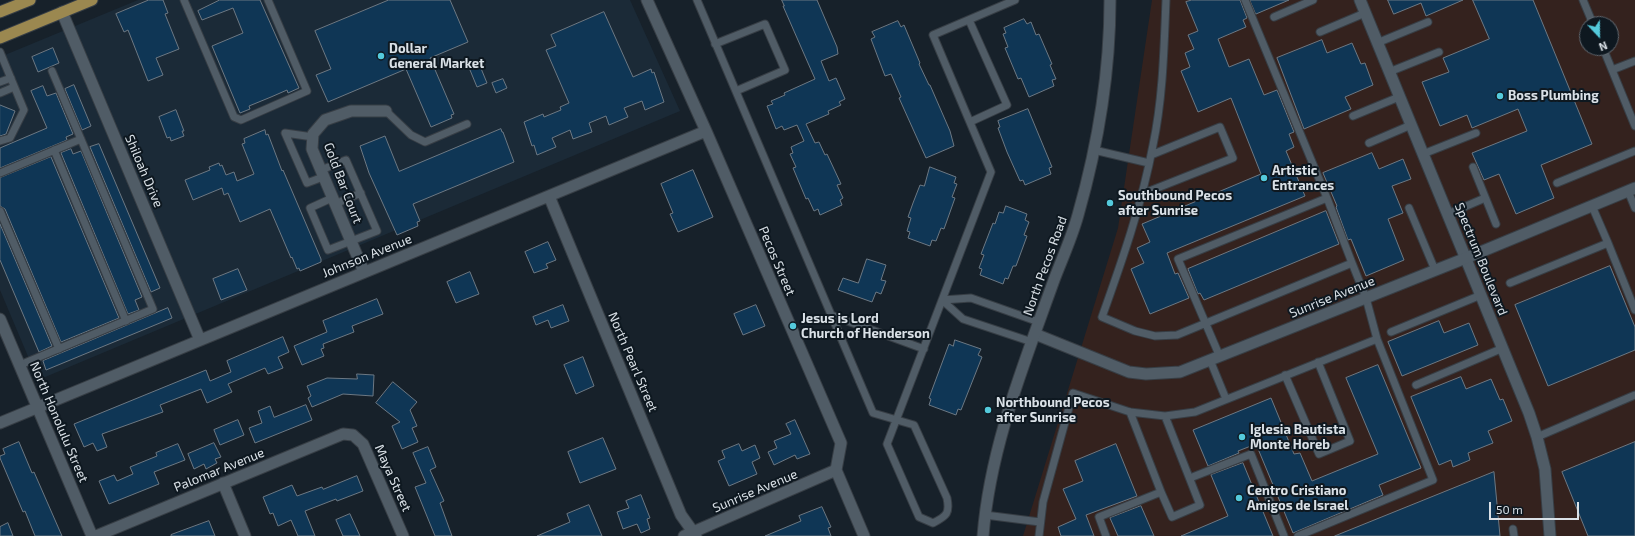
<!DOCTYPE html>
<style>
body{margin:0}
#map{position:relative;width:1635px;height:536px;overflow:hidden;background:#17212a;font-family:"Exo 2",sans-serif}
canvas{display:block}
.north{position:absolute;left:1579px;top:16px;width:40px;height:40px;box-sizing:border-box;background:#0e1820;border:1px solid #606870;border-radius:50%;rotate:158deg;font-size:11px;font-weight:700;line-height:16px;text-align:center;color:#dae1e7}
.north::after{content:'';display:block;margin:auto;width:14px;height:18px;background:#54cadc;clip-path:polygon(50% 0,100% 100%,50% 72%,0 100%)}
.scale{position:absolute;left:1489px;top:502px;width:90px;height:18px;box-sizing:border-box;border:2px solid #dae1e7;border-top:0;padding-left:5px;font-size:12px;line-height:14px;white-space:nowrap;color:#dae1e7;-webkit-text-stroke:3px #0e1820;paint-order:stroke}
</style>
<div id="map">
<canvas width="1635" height="536"></canvas>
<div class="north">N</div>
<div class="scale">50 m</div>
</div>
<script>
const ctx = document.querySelector('canvas').getContext('2d');
ctx.lineJoin = 'round';
function paint(path, color) {
  ctx.fillStyle = color;
  ctx.fill(path, 'evenodd');
}
function strokePath(path, color, width, dash) {
  ctx.strokeStyle = color;
  ctx.lineWidth = width;
  ctx.lineCap = dash ? 'butt' : 'round';
  ctx.setLineDash(dash || []);
  ctx.stroke(path);
}
function drawText(font, color, halo, rows, align = 'center') {
  ctx.font = font + ' "Exo 2",sans-serif';
  ctx.lineWidth = 4;
  ctx.setLineDash([]);
  ctx.textBaseline = 'middle';
  ctx.strokeStyle = halo;
  ctx.fillStyle = color;
  for (const [text, x, y, turn = 0] of rows) {
    ctx.save();
    ctx.translate(x, y);
    ctx.rotate((+turn || 0) * Math.PI / 180);
    ctx.textAlign = isNaN(turn) ? turn : align;
    if (halo) ctx.strokeText(text, 0, 0);
    ctx.fillText(text, 0, 0);
    ctx.restore();
  }
}
paint(new Path2D(`
 M138 0H630L680 111 38 380 0 290V57Z`), '#1b2a37');
paint(new Path2D(`
 M1152 0H1635V536H1023L1118 228ZM1587 24H1611V48H1587Z`), '#34221e');
const building = new Path2D(`
 M149 0H163L168 13 165 14 179 49 156 58 163 75 148 81 128 30 124 32 116 14Z
 M220 0H260L299 88 288 93 287 90 271 97 249 106 250 109 240 113 212 46 243 33 233 8 202 20 198 11Z
 M389 0H450L468 42 430 58 454 114 451 115 452 118 431 127 406 69 328 102 316 75 331 69 315 31Z
 M782 0H817L837 47 838 54 821 61 829 81 836 78 845 99 839 102 841 105 828 111 829 114 806 124 815 143 819 142 825 155 827 154 841 184 837 185 843 198 840 200 842 205 820 215 818 209 814 211 808 198 806 199 793 168 796 167 790 154 793 153 791 147 804 141 797 125 784 130 782 126 776 129 767 106 773 104 771 101 785 95 784 93 815 79 783 6H784Z
 M1192 0H1240L1247 18 1243 20 1246 27 1218 39 1229 67 1249 59 1264 95 1277 90 1294 132 1289 134 1294 147 1286 151 1305 196 1167 253 1175 274 1178 273 1189 298 1150 314 1131 269 1144 263 1137 248 1150 242 1142 224 1261 174 1231 98 1198 112 1181 71 1190 67 1185 53 1194 49 1188 35 1198 31 1186 2Z
 M1250 0H1289L1256 14Z
 M1388 0H1463L1426 16 1421 3 1394 14Z
 M1473 0H1533L1592 144 1541 165 1554 198 1516 214 1499 174 1484 180 1472 153 1527 131 1518 109 1472 128 1467 115 1440 126 1422 82 1449 72 1443 58 1489 39Z
 M604 12 633 77 651 69 652 73 654 72 664 102 645 110 642 101 624 108 628 117 609 125 606 116 589 123 592 132 573 139 570 130 552 138 556 147 537 155 534 145 532 146 524 122 543 114 544 117 561 110 560 107 569 103 546 50 556 46 551 35Z
 M1024 19 1027 24 1031 22 1036 35 1039 34 1052 64 1050 65 1056 79 1052 80 1054 86 1029 97 1021 78 1018 79 1005 48 1008 47 1003 34 1006 33 1004 28Z
 M898 21 901 27 904 25 920 63 919 64 929 85H930L950 131 954 146 926 158 899 98 901 97 891 74 885 76 871 39 875 37 872 32Z
 M1322 40 1327 53 1352 43 1361 64 1365 63 1373 85 1345 97 1351 109 1304 129 1277 58Z
 M53 48 59 63 38 72 32 57Z
 M480 66 487 83 477 87 470 70Z
 M503 79 507 88 496 93 492 83Z
 M74 85 91 126 82 130 65 89Z
 M43 86 47 96 56 93 73 134 66 137 67 140 0 168V148L47 128 31 91Z
 M0 105 15 111 6 134 0 136Z
 M1028 109 1052 167 1049 168 1051 174 1025 185 1023 180 1020 181 1007 152 998 128 1000 127 998 121Z
 M176 110 184 131H182L184 136 171 141 170 137 167 138 159 117Z
 M501 129 502 132H503L514 162 413 204 420 221 417 222 418 226 397 235 369 173 360 146 385 136 399 171Z
 M265 130 266 135 268 134 282 171 283 170 321 259V262L300 271 299 268 297 269 292 257 291 258 270 209 240 222 228 193 224 195 222 188 193 200 185 180 210 170 209 167 219 163 220 166 222 165 226 175 234 172 237 181 254 174 242 144 245 143 244 139Z
 M99 144 160 288 151 292 90 147Z
 M71 149 73 154 81 151 142 297 135 300 139 310 128 314 61 153Z
 M1372 153 1379 169 1403 159 1411 179 1392 186 1403 213 1388 219 1404 260 1366 276 1351 239 1348 240 1336 207 1337 206 1323 173Z
 M51 157 119 318 61 342 5 209 0 206V178Z
 M930 167 956 177 954 183 957 184 952 197 955 198 944 229 941 228 936 241 932 240 930 246 908 238 910 232 907 231 911 218 908 217 913 203 920 185 924 186Z
 M693 170 713 217 678 232 670 214 673 213 661 184Z
 M1006 206 1027 214 1025 220 1029 222 1024 235 1027 236 1016 266H1013L1008 279 1005 278 1003 284 980 275 982 269 979 268 984 255 981 254 993 223 995 224 999 212 1003 213Z
 M1326 211 1339 244 1204 300 1200 293 1198 294 1188 269Z
 M0 224 52 346 39 352 0 260Z
 M548 242 556 260 546 264 548 268 534 273 525 252Z
 M867 259 886 265 881 280 886 281 881 294 876 292 872 302 838 290 843 278 858 283Z
 M1610 266 1635 327V350L1548 386 1515 305Z
 M238 269 247 290 221 300 213 279Z
 M470 272 479 294 456 303 447 282Z
 M377 299 383 314 352 326 354 332 323 344 324 348 321 349 324 356 302 365 294 346 327 332 323 321Z
 M563 305 569 321 551 328 548 320 536 325 533 317Z
 M756 305 765 326 743 335 734 314Z
 M168 308 172 318 46 370 43 361Z
 M1439 321 1444 333 1469 323 1478 345 1402 376 1388 342Z
 M283 337 289 352 278 357 283 368 268 374 265 368 228 384 232 392 207 403 201 389 160 405 163 412 102 434 107 447 97 451 93 443 84 447 74 424 206 370 210 381 231 372 227 361Z
 M955 340 981 349 978 355 982 357 961 410 958 409 956 415 929 405 931 399 929 398 949 344 953 346Z
 M583 357 594 386 576 394 564 365Z
 M1378 365 1421 468 1379 485 1383 495 1293 533 1256 444 1238 451 1239 453 1208 466 1193 430 1271 398 1294 454 1300 453 1312 481 1378 454 1346 378Z
 M357 374 374 375 373 396 343 394 312 407 308 398 311 396 307 386 327 378 357 379Z
 M1461 377 1466 389 1491 379 1500 400 1503 399 1512 421 1488 431 1493 443 1468 453 1470 460 1453 467 1451 460 1439 465 1411 397Z
 M393 382 417 402 410 410 417 426 412 428 418 442 402 449 392 426 400 422 376 403Z
 M306 405 312 420 255 443 249 428 262 423 258 411 270 406 274 417Z
 M238 420 244 435 220 445 214 430Z
 M795 420 810 454 797 459 795 455 774 465 768 452 777 448 774 441 791 434 786 424Z
 M603 438 616 469 580 483 568 452Z
 M19 442 32 473 34 472 62 536H35L25 511 23 512 0 458V456L5 454 3 449Z
 M1635 442V536H1588L1562 472Z
 M214 443 221 457 215 459 217 463 206 469 204 464 194 469 188 454Z
 M178 444 185 460 154 472 159 484 109 504 99 481 114 475 117 481 133 474 130 467 157 456 156 453Z
 M739 444 742 451 755 445 760 458 752 462 757 474 729 486 718 461 725 458 722 451Z
 M1116 444 1137 496 1086 515 1094 536H1061L1058 527 1076 519 1063 489 1083 481 1075 461Z
 M428 447 436 467 430 470 444 501 440 503 452 536H435L415 487 426 483 413 453Z
 M1243 463 1273 536H1181L1228 516 1211 475Z
 M1494 472 1500 536H1335Z
 M357 476 363 491 337 501 336 499 305 511 315 536H298L291 520 278 526 273 513 270 514 263 497 292 485 297 496 322 487 323 489Z
 M641 495 650 518 647 519 650 529 641 533 637 524 623 529 617 512 629 508 626 501Z
 M589 505 602 536H537L570 522 567 514Z
 M1141 506 1154 536H1118L1110 518Z
 M822 507 831 527 828 528 831 536H765L801 521 799 516Z
 M350 514 360 536H343L336 520Z
 M209 521 215 536H171V535Z
 M8 523 13 536H0V527Z`);
paint(building, '#0f3655');
strokePath(building, '#6c7883', 1);
const service = new Path2D(`
 M184 0 234 117 241 120 307 91 268 0
 M697 0 873 413 914 425 947 498C950 513 947 516 933 523L919 517 887 444C922 353 956 262 991 172L933 35 1015 0
 M1166 0C1164 48 1163 98 1153 145 1142 204 1122 261 1102 317L1135 331 1155 336 1177 335 1352 263 1366 298 1377 339 1433 480 1298 536
 M1245 0 1327 198
 M1583 0 1593 24
 M1274 17 1313 0
 M969 20 1007 105 970 122
 M1320 32 1365 13
 M1377 43 1428 22
 M715 44 765 24 785 70 736 91
 M1603 48 1635 126
 M0 52 24 110 10 138 0 141
 M1612 70 1635 61
 M1389 72 1439 52
 M0 82 11 78
 M0 93 14 87
 M386 111 411 135 425 142 467 124
 M1353 116 1399 97
 M313 137 285 133 307 183 323 177
 M1369 143 1411 125
 M54 150 126 321
 M1094 150 1149 163
 M1423 154 1476 133
 M1473 167 1496 224
 M321 170 346 160 377 231 328 250 310 208 332 198
 M0 173 81 139
 M1557 183 1635 151
 M1628 191 1635 208
 M1142 194 1233 158 1220 127 1151 155
 M335 204 361 193
 M1409 208 1435 270
 M0 211 59 349
 M1448 214 1485 198
 M1608 243 1635 310
 M1510 283 1608 243 1592 206
 M831 315 924 349
 M1391 332 1481 295
 M1032 342 963 319 942 300 971 298 1039 322
 M1220 357 1178 259 1327 198 1352 263
 M1210 360 1226 399
 M20 365 153 309 52 71
 M1285 375 1319 454 1350 441 1318 362
 M1416 385 1503 348
 M1130 412 1161 492
 M1537 437 1635 395
 M1190 478 1251 454 1284 536
 M985 515 1040 522
 M1513 529 1514 536
 M1039 536 1043 502 1073 393 1130 412 1165 416 1195 412 1377 339
 M1106 536 1099 517 1161 492 1172 517 1200 505 1165 416`);
const minor = new Path2D(`
 M647 0 706 131 841 443 836 470 864 536
 M1360 0 1529 413 1537 437 1545 469 1550 536
 M62 12 200 340
 M549 196 681 515 696 536
 M364 272 312 149 313 134 325 120 351 111H386
 M0 319 92 536
 M0 423 706 131
 M223 483 245 536
 M96 536 343 434 353 435 363 444 403 536
 M684 536 836 470`);
const tertiary = new Path2D(`
 M1035 334 1129 372 1146 374 1180 372 1466 258 1635 188`);
const secondary = new Path2D(`
 M983 536C990 447 1024 364 1054 280 1062 259 1072 237 1078 215 1098 145 1110 73 1110 0`);
const primary = new Path2D(`
 M0 12 30 0
 M0 38 92 0`);
strokePath(service, '#373e45', 9);
strokePath(minor, '#373e45', 13);
strokePath(tertiary, '#373e45', 13);
strokePath(secondary, '#373e45', 13);
strokePath(primary, '#373e45', 13);
strokePath(service, '#505c66', 7);
strokePath(minor, '#505c66', 11);
strokePath(tertiary, '#505c66', 11);
strokePath(secondary, '#505c66', 11);
strokePath(primary, '#9b8850', 11);
for (const [x, y, r, color] of [
 [381,56,4,"#54cadc"],
 [1500,96,4,"#54cadc"],
 [1264,178,4,"#54cadc"],
 [1110,203,4,"#54cadc"],
 [793,326,4,"#54cadc"],
 [988,410,4,"#54cadc"],
 [1242,437,4,"#54cadc"],
 [1239,498,4,"#54cadc"]
]) {
  const dot = new Path2D();
  dot.arc(x, y, r, 0, 2 * Math.PI);
  ctx.fillStyle = color;
  ctx.fill(dot);
  strokePath(dot, '#0e1820', 1.5);
}
drawText('bold 13px', '#dae1e7', '#0e1820', [
 ["Dollar",389,49],
 ["General Market",389,64],
 ["Boss Plumbing",1508,96],
 ["Artistic",1272,171],
 ["Entrances",1272,186],
 ["Southbound Pecos",1118,196],
 ["after Sunrise",1118,211],
 ["Jesus is Lord",801,319],
 ["Church of Henderson",801,334],
 ["Northbound Pecos",996,403],
 ["after Sunrise",996,418],
 ["Iglesia Bautista",1250,430],
 ["Monte Horeb",1250,445],
 ["Centro Cristiano",1247,491],
 ["Amigos de Israel",1247,506]
], 'left');
drawText('13px', '#dae1e7', '#0e1820', [
 ["Shiloah Drive",144,171,67],
 ["Gold Bar Court",343,183,69],
 ["Johnson Avenue",367,256,-22],
 ["Spectrum Boulevard",1481,259,68],
 ["Pecos Street",777,261,67],
 ["North Pecos Road",1045,266,-70],
 ["Sunrise Avenue",1332,297,-22],
 ["North Pearl Street",633,362,67],
 ["North Honolulu Street",59,422,67],
 ["Palomar Avenue",219,470,-22],
 ["Maya Street",393,478,66],
 ["Sunrise Avenue",755,491,-23]
]);
</script>
